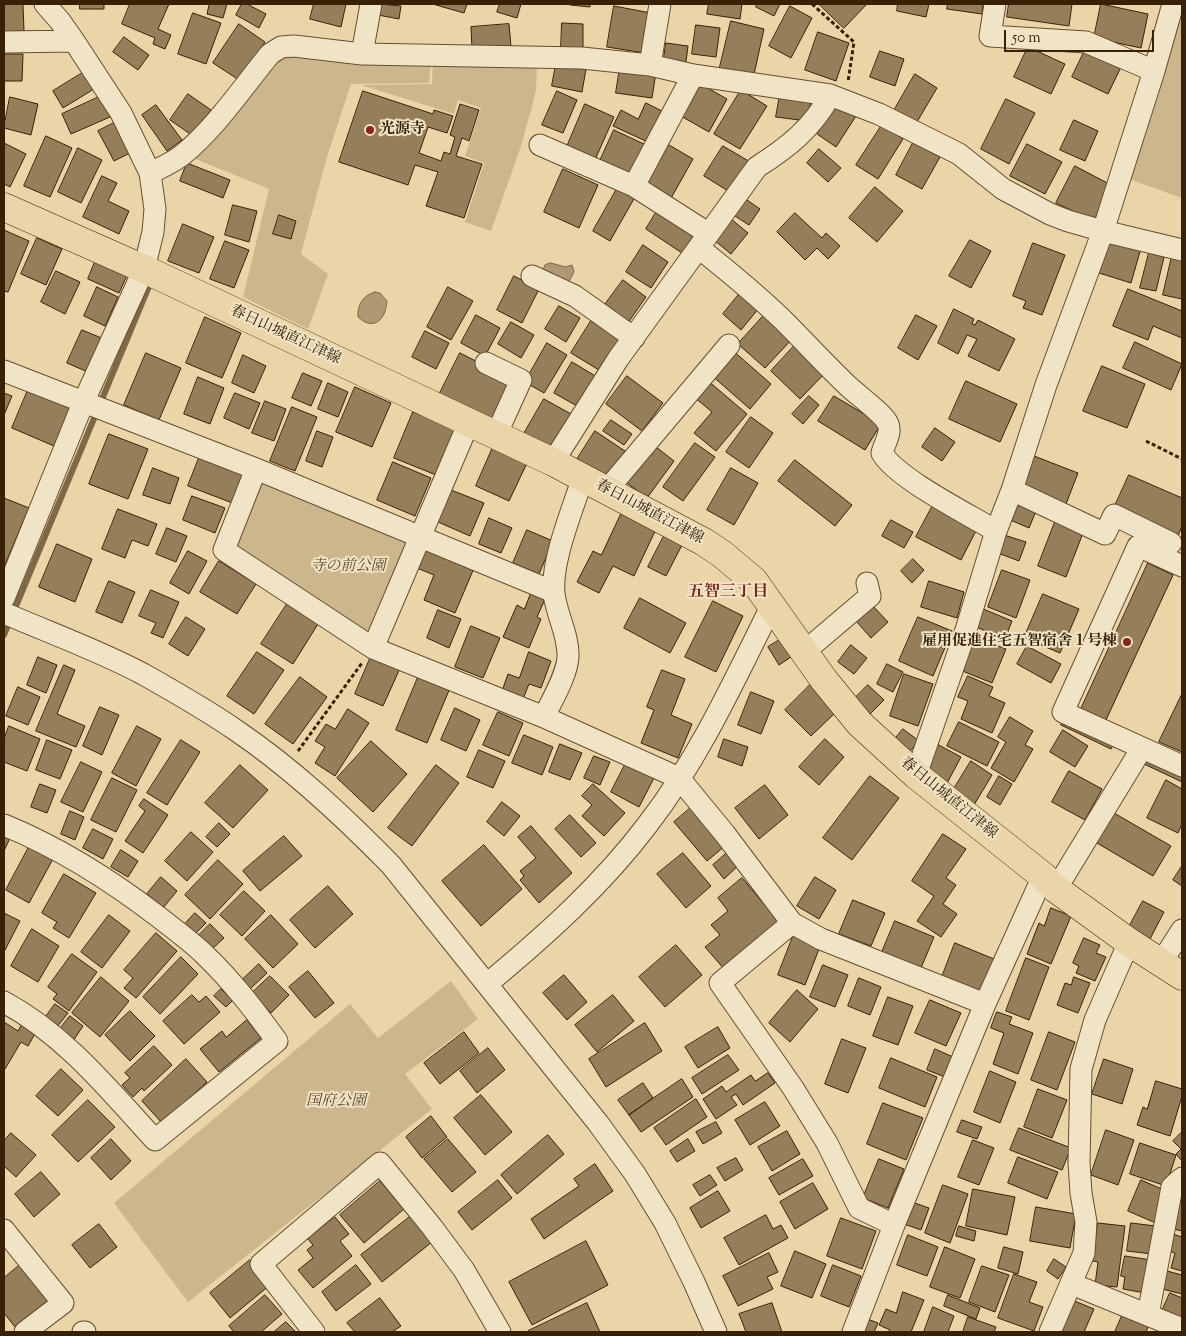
<!DOCTYPE html>
<meta charset="utf-8">
<style>
body{margin:0}
#map{position:relative;width:1186px;height:1336px;overflow:hidden;background:#ead5a8;font-family:"Sorts Mill Goudy",serif}
canvas{display:block}
.frame{position:absolute;inset:0;border:5px solid #392105;pointer-events:none}
.scale{position:absolute;left:1004px;top:30px;width:150px;height:22px;box-sizing:border-box;border:2px solid #392105;border-top:0;padding-left:6px;font-size:15px;line-height:18px;white-space:nowrap;color:#392105;-webkit-text-stroke:4px #f1e4c6;paint-order:stroke}
</style>
<div id="map">
<canvas width="1186" height="1336"></canvas>
<div class="frame"></div>
<div class="scale">50 m</div>
</div>
<script>
const ctx = document.querySelector('canvas').getContext('2d');
ctx.lineJoin = 'round';
function paint(path, color) {
  ctx.fillStyle = color;
  ctx.fill(path, 'evenodd');
}
function strokePath(path, color, width, dash) {
  ctx.strokeStyle = color;
  ctx.lineWidth = width;
  ctx.lineCap = dash ? 'butt' : 'round';
  ctx.setLineDash(dash || []);
  ctx.stroke(path);
}
function drawText(font, color, halo, rows, align = 'center') {
  ctx.font = font + ' "Sorts Mill Goudy","Noto Serif JP",serif';
  ctx.lineWidth = 4;
  ctx.setLineDash([]);
  ctx.textBaseline = 'middle';
  ctx.strokeStyle = halo;
  ctx.fillStyle = color;
  for (const [text, x, y, turn = 0] of rows) {
    ctx.save();
    ctx.translate(x, y);
    ctx.rotate((+turn || 0) * Math.PI / 180);
    ctx.textAlign = isNaN(turn) ? turn : align;
    if (halo) ctx.strokeText(text, 0, 0);
    ctx.fillText(text, 0, 0);
    ctx.restore();
  }
}
paint(new Path2D(`
 M1182 4V198L1129 179Z
 M284 56 431 61 429 83 351 84 326 160 301 254 328 274 308 329 243 297 269 189 193 158 272 65Z
 M433 61 537 62 536 90 532 107 520 149 491 231 465 222 484 163 465 156 481 108 458 100 454 114 361 85 432 84Z
 M262 481 412 542 370 637 240 554 236 538Z
 M451 981 478 1019 405 1074 432 1109 188 1302 114 1203 350 1004 378 1038Z`), '#ccb68c');
const water = new Path2D(`
 M551 263 565 267 572 265 574 272 566 287 543 270 545 265Z
 M375 292 380 293 387 301C386 319 374 332 358 317 357 305 363 295 375 292Z`);
paint(water, '#ae9871');
strokePath(water, '#7f6846', 1);
strokePath(new Path2D(`
 M4 635 152 279`), '#7f6846', 6);
const building = new Path2D(`
 M4 4H23L24 31 4 32Z
 M80 4H104V9H80Z
 M130 4H169L158 29 171 35 165 49 153 44 155 38 122 24Z
 M205 4H227L223 18 207 14 209 5Z
 M242 4H247L266 14 259 28 236 15Z
 M314 4H346L341 27 310 19Z
 M380 4 401 6 399 19 378 15Z
 M437 4H467L464 13 436 5Z
 M500 4H521L517 18 497 12Z
 M570 4H590V7L570 5Z
 M709 4H742L740 19 707 14Z
 M757 4H780L774 16 756 7Z
 M819 4H867L844 28Z
 M898 4H929L926 17 897 11Z
 M948 4H983L982 14 947 9Z
 M1009 4H1072L1069 26 1007 17Z
 M1101 4 1148 14 1141 48 1094 38Z
 M614 6 651 13 645 53 607 47Z
 M790 6 812 18 791 58 769 46Z
 M193 13 221 23 206 64 178 54Z
 M731 21 764 29 753 79 719 71Z
 M562 23 583 24V48H561Z
 M239 24 265 42 239 80 213 63Z
 M509 24 511 47 472 49 471 27Z
 M696 25 720 28 716 57 692 54Z
 M818 32 849 43 836 81 805 70Z
 M124 37 149 55 138 70 113 52Z
 M666 43 688 46 686 62 664 58Z
 M1028 47 1065 64 1051 94 1014 77Z
 M1086 48 1122 65 1108 94 1072 77Z
 M880 51 904 59 895 86 870 77Z
 M4 54H23L22 81H4Z
 M556 64 586 69 582 92 552 86Z
 M620 67 656 72 652 98 616 93Z
 M84 72 94 89 63 108 53 91Z
 M915 74 937 88 914 127 892 114Z
 M697 82 727 99 709 132 679 115Z
 M741 90 767 106 740 149 714 134Z
 M363 91 433 114 434 110 453 116 447 133 428 127 419 153 441 161 444 152 450 154 455 137 450 135 460 104 479 110 469 141 462 138 456 156 482 164 464 218 426 206 438 172 415 165 408 185 339 162Z
 M557 91 577 100 563 133 542 125Z
 M188 94 211 110 193 136 170 120Z
 M780 95 811 100 807 121 776 117Z
 M101 96 110 117 71 134 62 114Z
 M10 97 38 104 31 135 4 128Z
 M1006 99 1035 113 1009 164 981 149Z
 M646 103 664 112 650 143 613 126 621 110 638 119Z
 M838 103 856 116 836 147 817 134Z
 M585 104 614 117 594 162 566 149Z
 M156 105 182 140 167 151 142 115Z
 M1074 120 1098 131 1085 161 1060 150Z
 M118 121 134 151 114 161 98 131Z
 M882 125 903 139 878 179 856 165Z
 M614 130 646 145 631 178 599 163Z
 M46 136 72 148 50 197 24 186Z
 M664 142 693 159 670 200 641 184Z
 M4 143 26 154 10 187 4 184Z
 M913 143 940 157 922 189 896 175Z
 M1027 144 1062 162 1045 194 1010 176Z
 M723 146 752 163 733 194 704 176Z
 M78 148 102 160 81 203 58 192Z
 M819 149 841 168 828 182 807 163Z
 M187 163 230 180 223 198 180 181Z
 M1075 166 1113 186 1095 222 1056 203Z
 M563 169 598 185 579 228 544 212Z
 M102 176 117 183 108 201 129 211 119 234 83 217Z
 M618 187 635 197 610 241 593 231Z
 M875 187 903 211 877 242 849 218Z
 M747 200 760 209 749 225 735 216Z
 M233 205 257 211 249 242 225 235Z
 M657 211 694 235 682 253 646 229Z
 M795 213 822 238 826 233 840 246 828 259 817 248 805 260 777 232Z
 M279 215 296 221 291 239 273 234Z
 M731 219 748 233 731 254 714 240Z
 M183 224 214 237 199 273 168 261Z
 M4 230 29 241 8 292 4 291Z
 M37 238 62 249 46 285 21 274Z
 M1109 238 1141 248 1131 283 1099 273Z
 M970 240 991 251 971 288 949 276Z
 M225 241 249 250 234 288 210 279Z
 M1033 243 1065 255 1042 315 1023 308 1026 301 1013 296Z
 M643 245 668 262 651 288 626 272Z
 M1149 253 1164 257 1156 291 1140 288Z
 M1172 256 1182 258V299L1163 295Z
 M97 257 129 271 119 293 88 279Z
 M56 271 80 282 65 314 41 302Z
 M514 276 539 289 522 323 497 310Z
 M623 280 646 297 625 327 601 310Z
 M97 287 118 297 105 326 84 316Z
 M448 287 473 301 451 340 427 327Z
 M1128 289 1182 311V338L1153 326 1148 340 1113 326Z
 M740 293 759 308 741 330 723 314Z
 M559 306 580 318 566 342 545 329Z
 M954 309 974 319 972 324 975 325 978 320 1015 339 999 371 968 356 977 339 967 335 958 354 938 343Z
 M766 313 793 338 765 368 738 344Z
 M476 315 500 328 485 356 461 343Z
 M916 315 937 326 918 360 898 348Z
 M205 317 241 333 222 378 186 363Z
 M591 321 619 339 599 370 571 353Z
 M511 322 534 335 521 358 498 344Z
 M82 330 104 339 90 373 67 363Z
 M425 331 449 343 436 369 412 357Z
 M1135 342 1182 364 1171 390 1123 368Z
 M547 343 567 355 544 393 525 382Z
 M796 344 826 372 800 399 771 371Z
 M731 349 771 384 750 409 710 374Z
 M146 353 181 368 159 420 124 405Z
 M460 353 513 380 491 424 438 397Z
 M243 355 266 366 254 393 232 383Z
 M572 362 597 377 579 407 554 393Z
 M1102 366 1145 384 1127 428 1083 411Z
 M303 373 322 381 311 406 292 398Z
 M627 376 663 403 642 431 606 404Z
 M198 377 224 388 210 424 184 414Z
 M707 380 747 414 716 451 694 433 712 412 693 396Z
 M966 381 1017 404 1000 442 949 419Z
 M328 383 348 392 338 417 318 409Z
 M355 387 391 403 372 447 336 432Z
 M28 390 77 411 61 449 12 428Z
 M4 393 12 396 4 415Z
 M235 393 260 403 249 429 224 418Z
 M809 396 819 405 803 424 792 414Z
 M834 396 881 424 865 450 818 421Z
 M544 399 571 414 550 453 522 437Z
 M265 401 286 409 274 441 252 433Z
 M292 407 317 417 295 471 270 461Z
 M413 412 455 428 436 475 394 458Z
 M751 417 773 433 749 468 726 452Z
 M611 420 632 434 624 445 603 431Z
 M935 428 955 442 942 461 922 447Z
 M317 431 333 437 322 467 306 461Z
 M595 431 625 451 603 484 574 464Z
 M109 434 148 449 128 499 89 484Z
 M651 443 674 461 647 498 623 480Z
 M695 443 715 457 683 501 663 487Z
 M493 447 527 463 509 501 476 486Z
 M1034 456 1078 473 1066 504 1022 487Z
 M199 458 246 476 235 504 188 486Z
 M795 460 852 505 835 526 778 481Z
 M393 462 431 478 415 516 377 500Z
 M153 468 179 478 170 504 143 495Z
 M731 468 758 483 734 525 707 510Z
 M1129 475 1182 498V526L1178 536 1114 508Z
 M451 490 484 503 470 536 438 522Z
 M192 496 225 508 215 533 183 520Z
 M4 498 29 508 4 567Z
 M1015 503 1036 511 1029 528 1008 519Z
 M933 505 978 527 961 560 916 537Z
 M118 509 157 524 148 546 132 540 125 558 102 549Z
 M622 512 656 529 634 576 613 566 599 593 577 582 593 551 601 555Z
 M489 518 512 528 501 553 479 544Z
 M891 520 913 532 904 548 882 536Z
 M1055 522 1083 533 1066 577 1038 566Z
 M167 528 187 536 176 562 156 554Z
 M527 530 553 541 539 574 513 563Z
 M1004 535 1026 542 1019 561 998 553Z
 M664 536 682 545 666 576 648 567Z
 M57 544 92 559 75 602 39 587Z
 M425 547 474 568 455 613 424 600 434 575 417 568Z
 M188 551 207 561 189 594 170 583Z
 M913 559 924 570 912 583 901 571Z
 M219 561 256 584 237 614 200 592Z
 M1148 563 1173 575 1106 720 1081 709Z
 M1002 570 1030 580 1016 618 988 607Z
 M109 581 135 592 122 623 96 612Z
 M929 581 964 592 957 618 921 607Z
 M151 590 179 602 163 638 151 633 156 623 139 616Z
 M532 591 546 597 537 617 541 619 529 648 503 637 517 605 524 609Z
 M1043 594 1079 609 1060 653 1024 638Z
 M640 598 686 623 670 653 624 628Z
 M713 601 743 616 716 672 685 657Z
 M287 604 318 624 293 664 261 644Z
 M873 606 888 622 871 638 856 621Z
 M981 608 1012 621 1005 639 974 626Z
 M438 610 461 619 449 648 427 638Z
 M186 617 205 629 188 656 169 644Z
 M918 617 952 631 933 676 899 661Z
 M471 626 500 638 483 678 455 667Z
 M974 636 1006 649 992 683 960 670Z
 M783 638 794 655 779 665 768 647Z
 M851 645 867 658 854 674 838 662Z
 M1027 646 1061 664 1051 683 1017 664Z
 M257 652 284 670 254 714 227 696Z
 M529 652 551 661 541 688 529 684 523 699 502 691 508 674 519 678Z
 M372 654 401 666 383 706 355 694Z
 M38 657 57 665 46 693 27 685Z
 M887 664 903 672 893 692 877 684Z
 M64 665 75 670 57 714 85 726 76 747 36 731Z
 M662 670 685 679 671 715 692 724 678 758 641 743 654 710 647 707Z
 M904 674 933 684 918 726 890 716Z
 M419 675 450 688 427 743 396 730Z
 M968 676 993 687 989 696 1005 703 992 733 961 719 968 701 958 697Z
 M300 677 327 697 293 744 265 724Z
 M810 685 836 712 811 736 785 710Z
 M868 685 884 700 870 714 854 699Z
 M18 687 40 697 28 725 6 716Z
 M751 692 774 701 761 734 738 725Z
 M1182 694V752L1159 742Z
 M100 707 119 715 102 755 83 746Z
 M455 708 480 720 466 751 441 740Z
 M348 709 369 723 335 776 315 763 325 747 315 741 326 724 335 729Z
 M498 712 523 723 509 756 483 745Z
 M1010 717 1033 731 1025 745 1033 749 1014 782 991 768 1006 742 998 737Z
 M1065 718 1115 742 1111 749 1061 725Z
 M959 722 999 742 987 766 947 746Z
 M9 726 40 739 27 771 4 762V739Z
 M137 726 161 739 136 786 112 773Z
 M903 729 919 741 910 751 895 739Z
 M1063 730 1088 746 1075 767 1050 752Z
 M524 735 553 747 542 775 512 763Z
 M724 739 748 747 742 766 718 757Z
 M825 739 844 757 819 785 799 767Z
 M47 740 72 750 60 779 36 770Z
 M181 740 200 752 167 805 147 793Z
 M371 741 407 774 373 812 337 778Z
 M560 744 582 753 570 780 549 772Z
 M937 744 961 757 946 785 922 772Z
 M479 750 505 761 493 788 467 777Z
 M1147 755 1182 772V782L1142 763Z
 M594 756 610 762 600 785 584 778Z
 M627 761 655 776 639 807 611 792Z
 M971 761 992 775 974 805 952 792Z
 M81 762 102 772 83 812 61 802Z
 M240 765 268 790 233 828 205 803Z
 M436 765 459 783 412 846 388 828Z
 M1069 771 1102 789 1085 820 1052 802Z
 M870 776 899 798 852 860 823 838Z
 M999 776 1012 784 1000 805 987 797Z
 M112 778 137 790 116 832 91 820Z
 M1166 780 1182 789V824L1178 833 1147 818Z
 M40 784 56 790 47 813 31 807Z
 M593 784 625 813 604 836 582 816 592 805 582 796Z
 M765 785 788 815 759 839 735 808Z
 M144 799 168 815 143 853 125 841 145 811 139 806Z
 M502 802 520 816 504 836 487 822Z
 M693 806 726 845 707 861 674 822Z
 M70 811 84 817 75 840 61 834Z
 M1114 813 1171 846 1153 876 1097 843Z
 M570 815 596 843 581 857 555 829Z
 M219 823 230 834 217 847 206 837Z
 M531 826 572 873 539 903 520 880 524 876 520 871 536 858 518 837Z
 M93 829 113 839 103 859 83 848Z
 M191 832 213 852 187 881 165 861Z
 M943 834 966 849 946 878 956 885 943 904 957 914 941 937 917 921 934 896 912 881Z
 M4 835 10 838 4 851Z
 M284 836 302 856 260 891 243 871Z
 M30 845 54 857 29 903 6 890Z
 M484 845 522 889 481 926 442 881Z
 M121 850 138 861 128 877 111 867Z
 M728 852 739 865 724 879 713 865Z
 M683 853 711 886 686 908 657 874Z
 M218 860 243 884 210 919 185 895Z
 M1182 866V886L1173 880Z
 M64 874 96 893 69 938 53 928 57 922 42 913Z
 M161 877 177 891 163 908 147 894Z
 M815 877 836 890 819 919 797 906Z
 M742 878 780 923 725 970 705 947 720 935 711 925 728 911 718 898Z
 M328 886 353 914 315 948 290 920Z
 M244 891 265 911 242 936 220 915Z
 M853 900 885 913 871 946 839 934Z
 M1143 901 1164 912 1150 939 1129 927Z
 M1051 908 1071 916 1051 964 1027 954 1039 923 1044 926Z
 M4 913 20 921 4 952Z
 M195 913 206 923 195 934 185 924Z
 M109 915 130 931 102 968 81 952Z
 M271 915 298 944 273 968 245 939Z
 M895 921 934 937 921 968 882 952Z
 M210 924 224 938 212 949 198 936Z
 M32 929 59 946 38 982 11 966Z
 M156 933 177 951 136 998 124 988 133 978 124 970Z
 M794 934 821 944 805 985 778 975Z
 M1084 938 1100 945 1096 953 1106 957 1095 981 1076 973 1079 966 1073 963Z
 M955 943 994 959 981 992 942 977Z
 M676 945 702 975 665 1007 639 977Z
 M72 954 97 972 69 1011 53 999 57 994 48 987Z
 M181 957 198 974 160 1014 143 997Z
 M1026 958 1049 967 1029 1020 1006 1011Z
 M259 964 267 973 250 989 242 980Z
 M823 965 848 975 835 1007 810 997Z
 M308 971 334 1003 315 1018 289 987Z
 M564 975 587 1002 567 1020 543 993Z
 M270 976 289 995 271 1013 252 993Z
 M101 977 129 1001 100 1037 72 1013Z
 M1074 977 1090 983 1078 1013 1057 1005 1065 983 1071 985Z
 M859 978 881 987 870 1015 848 1006Z
 M221 989 233 1000 226 1007 214 996Z
 M797 990 818 1009 790 1042 769 1023Z
 M192 995 199 1002 206 996 220 1012 184 1044 163 1021Z
 M613 995 634 1021 597 1052 575 1025Z
 M888 997 913 1006 898 1045 873 1036Z
 M930 1000 961 1013 946 1046 915 1033Z
 M55 1004 68 1013 57 1027 45 1018Z
 M130 1011 155 1036 130 1061 105 1035Z
 M997 1012 1012 1017 1009 1024 1033 1033 1018 1074 993 1064 1004 1033 991 1028Z
 M70 1016 83 1026 73 1041 59 1030Z
 M247 1020 261 1038 219 1072 200 1049 222 1031 226 1037Z
 M4 1022 18 1031 22 1024 36 1032 28 1046 21 1042 5 1069 4 1068Z
 M645 1023 662 1051 606 1087 589 1059Z
 M718 1027 730 1048 698 1068 685 1047Z
 M464 1032 479 1053 440 1084 424 1063Z
 M1049 1032 1075 1042 1057 1090 1031 1080Z
 M842 1039 866 1048 848 1093 825 1084Z
 M154 1046 172 1065 144 1091 142 1088 133 1097 122 1085 130 1078 125 1073Z
 M488 1048 505 1070 477 1093 460 1071Z
 M935 1049 953 1057 945 1077 927 1070Z
 M728 1055 739 1070 702 1094 692 1078Z
 M891 1058 937 1077 925 1107 879 1088Z
 M186 1059 207 1082 162 1123 142 1101Z
 M1104 1059 1133 1069 1122 1104 1092 1094Z
 M61 1069 83 1090 58 1116 36 1096Z
 M990 1071 1016 1082 1000 1123 974 1112Z
 M768 1073 775 1083 743 1105 736 1094 731 1097 737 1105 716 1119 703 1099 722 1086 726 1092 751 1075 755 1081Z
 M682 1079 693 1097 641 1132 629 1115Z
 M1156 1081 1182 1089V1096L1170 1136 1137 1125 1143 1107 1147 1109Z
 M643 1083 653 1098 629 1115 618 1100Z
 M1038 1089 1067 1100 1052 1138 1024 1127Z
 M481 1095 512 1132 485 1155 454 1118Z
 M696 1099 707 1117 666 1145 654 1128Z
 M88 1100 115 1127 78 1162 52 1135Z
 M765 1102 780 1126 750 1145 735 1120Z
 M883 1103 923 1118 906 1160 867 1144Z
 M431 1116 447 1137 422 1158 406 1137Z
 M962 1120 982 1127 977 1139 957 1132Z
 M716 1122 722 1133 703 1144 696 1132Z
 M1019 1128 1071 1148 1062 1170 1010 1150Z
 M1106 1130 1134 1140 1118 1185 1091 1175Z
 M787 1131 800 1154 772 1171 758 1147Z
 M1182 1132V1161L1176 1154 1181 1149 1173 1141Z
 M11 1133 36 1155 16 1177 4 1166V1141Z
 M548 1135 564 1154 517 1194 501 1175Z
 M111 1139 131 1161 111 1180 91 1158Z
 M448 1139 476 1172 452 1192 424 1159Z
 M688 1139 695 1151 677 1162 670 1151Z
 M973 1140 994 1148 979 1185 958 1177Z
 M1140 1143 1176 1155 1166 1186 1130 1174Z
 M1018 1157 1058 1172 1047 1199 1008 1183Z
 M736 1158 743 1170 725 1181 717 1168Z
 M803 1159 813 1176 779 1195 769 1178Z
 M879 1159 904 1169 888 1208 863 1198Z
 M595 1164 613 1191 544 1239 531 1219 579 1186 574 1179Z
 M41 1172 60 1194 34 1217 15 1194Z
 M710 1175 717 1185 700 1196 693 1185Z
 M498 1180 512 1198 472 1230 458 1212Z
 M1141 1180 1164 1190 1157 1206 1164 1209 1158 1224 1128 1211Z
 M380 1181 404 1209 364 1243 340 1215Z
 M813 1183 828 1209 795 1229 780 1202Z
 M943 1185 968 1194 950 1243 925 1233Z
 M973 1189 1015 1197 1007 1235 966 1226Z
 M718 1191 730 1211 701 1228 690 1208Z
 M1182 1196V1231L1173 1229Z
 M912 1202 929 1208 921 1230 904 1224Z
 M1036 1207 1076 1214 1070 1248 1030 1241Z
 M766 1215 773 1229 781 1225 788 1238 739 1265 724 1238Z
 M411 1216 432 1242 382 1282 361 1255Z
 M335 1217 349 1234 340 1241 352 1256 313 1288 298 1270 313 1258 307 1250 313 1245 308 1239Z
 M841 1218 876 1231 862 1269 827 1256Z
 M1098 1223 1125 1226 1117 1287 1095 1285 1098 1262 1093 1261Z
 M1131 1223 1156 1226 1152 1254 1127 1251Z
 M99 1224 117 1247 90 1268 72 1245Z
 M959 1226 976 1231 974 1241 956 1236Z
 M1173 1234 1182 1237V1271L1171 1268 1175 1253 1168 1251Z
 M908 1235 938 1247 927 1276 897 1265Z
 M586 1241 608 1285 532 1325 509 1282Z
 M945 1247 975 1259 960 1298 930 1287Z
 M1004 1247 1023 1252 1018 1274 998 1268Z
 M795 1251 826 1264 812 1298 781 1286Z
 M769 1253 778 1272 767 1277 773 1289 738 1306 723 1276Z
 M1125 1256 1151 1260 1145 1293 1123 1289 1125 1277 1121 1276Z
 M1054 1259 1066 1267 1058 1279 1047 1271Z
 M250 1260 270 1285 230 1318 210 1293Z
 M21 1264 50 1299 15 1327 4 1313V1278Z
 M356 1265 371 1284 336 1311 322 1292Z
 M833 1265 861 1276 849 1307 821 1296Z
 M982 1266 1009 1275 995 1312 969 1302Z
 M1167 1271 1182 1275V1294L1162 1289Z
 M1014 1274 1037 1282 1029 1302 1043 1307 1034 1331 998 1318Z
 M903 1292 924 1300 911 1332H889L890 1330 879 1325 886 1309 896 1313Z
 M1170 1293 1182 1298V1319L1162 1311Z
 M265 1295 282 1314 261 1332H234L229 1326Z
 M948 1295 980 1308 976 1319 944 1306Z
 M380 1298 401 1326 392 1332H355L347 1323Z
 M1072 1300 1094 1309 1084 1332H1059Z
 M587 1303 600 1332H528V1331Z
 M772 1303 782 1332H746L739 1314Z
 M933 1307 954 1316 948 1332H924Z
 M1124 1311 1150 1322 1146 1332H1115Z
 M968 1317 996 1327 994 1332H963Z
 M865 1318 878 1323 874 1332H859Z
 M286 1322 296 1332H274Z`);
paint(building, '#957f5a');
strokePath(building, '#392105', 1);
const minor = new Path2D(`
 M995 4 990 36 1086 42 1154 71
 M4 42 74 41
 M362 54 371 4
 M650 65 660 4
 M540 145 634 186 703 230
 M150 173C160 168 172 163 181 156 214 130 243 87 270 54L281 47 294 46 362 54 582 58 650 65 693 75 830 95 879 114 959 154 1003 189 1050 214 1068 221 1103 231 1182 250
 M634 186 693 75
 M699 248C728 271 756 294 783 320 804 341 825 364 847 385 856 394 884 414 888 424 892 433 884 444 882 453 896 478 968 514 996 531
 M532 276 575 296 634 338
 M486 363 521 380 496 435
 M4 371 256 469 554 592
 M553 462 618 359 757 167C787 148 813 128 830 95
 M256 469 224 550 373 648 544 717 679 778 725 834 792 923 821 939 985 1004
 M607 490 729 345
 M1012 490 1105 534 1114 515 1171 543
 M1182 566 1138 546 1063 712 1182 766
 M4 598 83 403 144 269 153 232 155 209 150 173 121 113 74 41 60 21 45 4
 M4 613C50 633 98 650 143 674 175 692 207 710 237 731 293 769 343 816 391 865L598 1123 635 1174 665 1223 694 1282 716 1332
 M373 648 469 422
 M804 652 870 596 867 583
 M544 717C552 700 567 675 568 657 569 635 556 614 554 593 551 560 573 509 583 477
 M916 775 966 630 996 531 1012 490 1046 385 1103 231 1154 71 1173 4
 M4 825C60 848 112 881 160 918 175 930 192 942 206 956 233 982 255 1011 277 1041L155 1140C109 1090 65 1035 4 1002
 M1056 889 1142 748
 M792 923 720 983 793 1088 827 1143 859 1208 894 1225
 M1161 963 1182 930
 M487 984C545 936 603 884 648 824 699 758 734 681 771 607
 M4 1230 63 1303 25 1332
 M1072 1284 1182 1329
 M1148 1315 1172 1187 1182 1178
 M83 1332H85
 M314 1332 261 1264 380 1163 432 1227 464 1270 500 1332
 M853 1332 894 1225 985 1004 1043 876
 M1050 1332 1084 1253 1086 1222 1081 1193 1079 1163 1081 1069 1095 1020 1129 942`);
const major = new Path2D(`
 M4 207 144 269 553 462 704 542 722 554 754 581 824 680 860 724 916 775 1043 876 1056 889 1129 942 1182 976`);
strokePath(minor, '#654e2e', 23);
strokePath(major, '#392105', 29);
strokePath(new Path2D(`
 M812 4 854 42 848 82
 M1146 441 1182 459
 M298 751 362 663`), '#392105', 3, [4, 2.5]);
strokePath(minor, '#f1e4c6', 21);
strokePath(major, '#ead5a8', 28);
for (const [x, y, r, color] of [
 [370,130,5,"#8f2418"],
 [1127,642,5,"#8f2418"]
]) {
  const dot = new Path2D();
  dot.arc(x, y, r, 0, 2 * Math.PI);
  ctx.fillStyle = color;
  ctx.fill(dot);
  strokePath(dot, '#f1e4c6', 2);
}
drawText('bold 15px', '#392105', '#f1e4c6', [
 ["光源寺",380,130],
 ["雇用促進住宅五智宿舎１号棟",1117,642,"right"]
], 'left');
drawText('15px', '#392105', '#f1e4c6', [
 ["春日山城直江津線",285,336,25],
 ["春日山城直江津線",649,513,28],
 ["春日山城直江津線",948,799,39]
]);
drawText('italic 15px', '#5e4627', '#f1e4c6', [
 ["寺の前公園",348,567],
 ["国府公園",336,1102]
]);
drawText('bold 16px', '#7a1f14', '#f1e4c6', [
 ["五智三丁目",728,593]
]);
</script>
